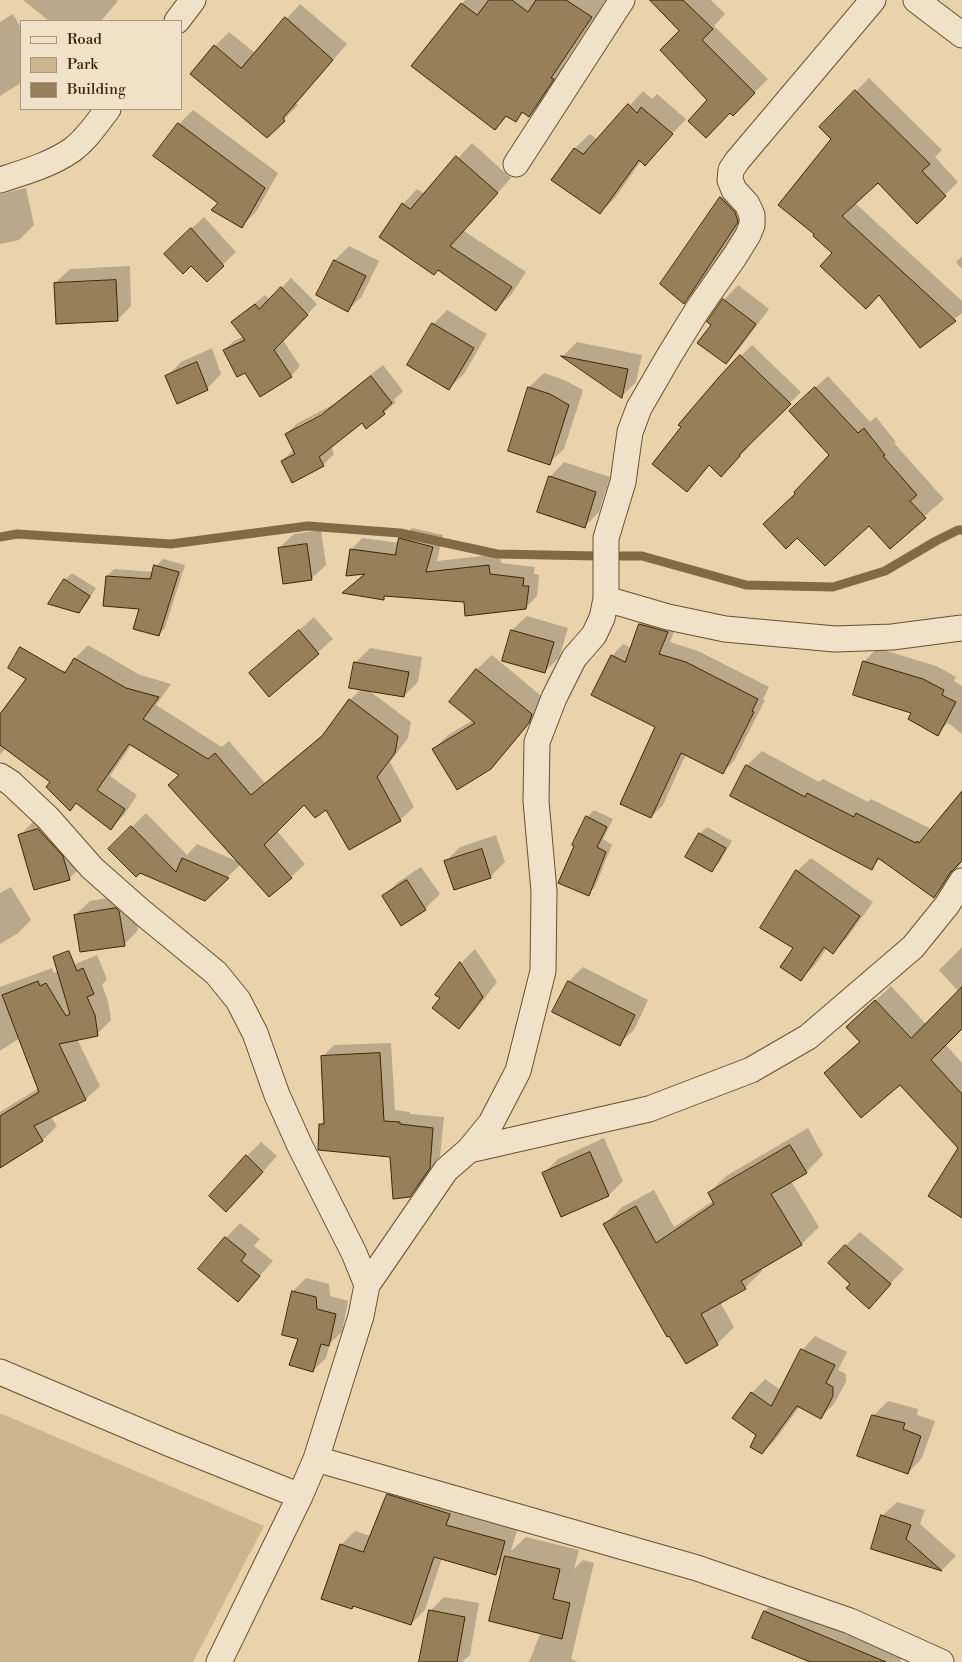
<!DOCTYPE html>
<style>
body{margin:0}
#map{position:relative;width:962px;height:1662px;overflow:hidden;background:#e8d3ac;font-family:"Libre Bodoni",serif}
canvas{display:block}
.legend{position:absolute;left:20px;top:20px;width:162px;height:90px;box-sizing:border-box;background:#f0e2c9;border:1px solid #a8977a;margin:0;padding:6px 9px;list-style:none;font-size:15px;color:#3d2603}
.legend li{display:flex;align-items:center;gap:10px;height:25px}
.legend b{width:25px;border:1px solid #a8977a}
</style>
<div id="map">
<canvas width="962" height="1662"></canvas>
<ul class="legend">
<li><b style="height:6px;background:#f0e2c9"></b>Road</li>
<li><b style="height:14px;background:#cbb68f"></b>Park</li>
<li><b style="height:14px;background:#96805b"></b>Building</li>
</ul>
</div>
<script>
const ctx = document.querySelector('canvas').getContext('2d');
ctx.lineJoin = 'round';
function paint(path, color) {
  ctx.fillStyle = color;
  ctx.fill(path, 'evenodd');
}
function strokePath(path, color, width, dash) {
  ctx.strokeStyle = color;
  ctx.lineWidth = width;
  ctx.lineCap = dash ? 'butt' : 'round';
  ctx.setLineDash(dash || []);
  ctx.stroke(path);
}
paint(new Path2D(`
 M0 1413 264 1526 193 1662H0Z`), '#cbb68f');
paint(new Path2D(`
 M23 0H116L118 1 101 21H49Z
 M465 0H488L490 1 491 0H606L564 64 566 65 543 102 529 115 524 112 516 120 508 115 495 128 462 4Z
 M652 0H711L725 14 714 26 768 79 733 114 709 100 681 31Z
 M300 4 347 44 296 103 298 105 267 137 215 46 229 32 255 53Z
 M13 14 21 28V83L0 96V22Z
 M869 78 942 150 935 157 958 182 945 195 878 181 855 203 962 301V313L920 347 879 294 833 253V139L821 127Z
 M643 91 652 99 657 94 686 119 645 164 641 161 615 198 600 213 553 179 575 148 590 134 598 140Z
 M193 110 278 173 256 212 242 226 179 124Z
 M472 143 511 178 464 231 526 272 511 295 496 309 438 269 380 237 403 204 417 189 425 194Z
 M735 183 751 207 699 288 684 302 721 198Z
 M26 188 34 225 19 240 0 244V194Z
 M204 217 236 252 207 280 191 264 178 241Z
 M349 246 379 261 362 296 348 310 318 295 335 260Z
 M962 256V269L956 262Z
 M130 266 131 306 117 320 55 283 70 269Z
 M291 278 317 304 283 340 300 366 291 376 245 372 224 350 234 341 244 336 233 322 265 295 270 300Z
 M738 285 769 309 740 348 726 362 713 325 724 300Z
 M447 310 487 334 464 374 449 388 433 324Z
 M577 342 642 355 636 382 622 396 563 356Z
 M752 345 801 392 749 443 751 444 733 464H710L687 491 682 427 720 377Z
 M212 348 221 374 207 389 166 377 181 362Z
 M383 365 403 391 394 400 396 402 384 413 366 427 362 422 331 446 334 454 323 465 282 461 294 449 286 434 298 423 334 404ZM326 411 327 414 298 429V426Z
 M544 373 564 380 583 390 564 449 549 463 509 450 529 387Z
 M828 376 870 422 876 417 896 442 894 443 944 499 890 547 869 524 797 493 831 455 803 399Z
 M564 462 610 477 599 512 585 526 550 477Z
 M412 528 443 535 437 561 500 554 501 563 535 567 534 574 539 575 537 596 525 608 465 600 387 595 383 599 344 592 366 572 351 550 362 538 400 543 401 539Z
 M321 530 326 565 311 579 279 548 294 534Z
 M163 559 185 565 165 628 158 635 141 608 107 576 114 569 154 572 156 566Z
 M72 573 96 588 86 604 79 611 65 580Z
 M652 612 679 620 670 642 698 651 769 687 763 699 765 700 734 761 722 773 686 754 663 805 651 817 657 726 612 656 623 644 631 648 640 624Z
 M527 616 568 628 559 658 544 672 504 660 512 630Z
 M314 617 333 639 270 695 251 673Z
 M88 645 140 675 171 684 156 705 222 747 229 741 265 783 327 731 350 700 361 689 355 663 370 648 422 657 418 682 404 696 368 690 411 722 408 738 390 762 414 807 400 820 304 803 277 831 305 864 291 877 241 864 204 899 110 849 146 813 187 855 197 844 239 862 180 775 132 744 110 776 137 795 124 815 111 828 77 802 70 809 52 782 6 748 0 754V716L39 668 68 671 75 658Z
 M877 648 936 666 956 677 954 681 962 686V734L948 723 937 734 913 712 864 662Z
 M492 655 546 700 543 707 505 753 490 768 434 749 448 735 473 720 451 702 477 669Z
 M762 751 819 782 823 779 868 802 871 799 931 829 962 793V861L949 882 934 896 881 858 871 868 732 796 747 765Z
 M594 810 613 819 603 839 612 845 595 887 588 894 587 817Z
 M34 821 83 865 69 879 20 835Z
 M707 827 732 841 719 863 712 870 700 834Z
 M496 835 505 862 491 876 455 888 446 861 460 847Z
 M811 858 873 902 846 939 833 952 827 948 815 965 801 979 797 871Z
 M421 867 440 894 425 909 384 896 398 882Z
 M11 887 31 920 17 934 0 944V893Z
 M131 894 133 897 138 930 124 945 75 915 90 901Z
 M962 947V1027L945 1044 962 1063V1211L959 1148 900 1084 825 1073 860 1041 847 1027 891 986 926 1024 959 992 939 970Z
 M475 949 497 982 473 1013 459 1028 441 998 437 994 461 963Z
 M97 955 107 979 102 985 108 1001 111 1020 97 1034 77 1039 100 1086 86 1099 51 1117 57 1126 43 1140 0 1167V1112L39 1088 20 1038 0 1051V987L52 968 54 973Z
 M583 967 648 1000 634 1030 619 1044 569 981Z
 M391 1043 395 1110 410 1112V1114L444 1117 440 1156 421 1184 409 1196 391 1156 321 1125 325 1120 323 1056 334 1045Z
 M808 1128 823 1155 806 1172 791 1181 819 1227 802 1244 761 1268 762 1271 745 1288 720 1302 734 1327 717 1344 605 1224 622 1207 654 1190 674 1227 713 1201 709 1193 726 1176Z
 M604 1138 623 1181 609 1195 543 1174 558 1159Z
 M261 1142 277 1156 241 1196 247 1156Z
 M240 1223 260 1239 254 1246 273 1261 238 1300 200 1269 226 1238Z
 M860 1232 904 1269 869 1307 852 1284 845 1246Z
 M306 1278 329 1284 330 1296 348 1301 342 1332 330 1343 326 1358 313 1371 299 1338 293 1291Z
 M815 1336 847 1352 838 1370 846 1374V1382L834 1404 821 1417 800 1406 775 1440 762 1453 757 1435 752 1393 765 1379 781 1390 802 1350Z
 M888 1401 918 1409 917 1415 935 1421 922 1458 908 1473 873 1416Z
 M401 1481 518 1527 511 1551 526 1537 579 1550 574 1569 583 1560 594 1563 571 1659 578 1662H529L541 1632 504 1565 495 1573 442 1558 425 1610 411 1624 354 1605 323 1598 342 1544 355 1531 371 1536 388 1495Z
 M897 1502 925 1510 920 1524 956 1556 942 1570 872 1548 882 1516Z
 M784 1592 907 1649 900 1662H813L754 1637 765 1611Z
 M444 1597 479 1603 470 1655 462 1662H421L430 1611Z`), '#0003');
strokePath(new Path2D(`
 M0 537 17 534 171 544 308 526 400 533 497 554 597 556
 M616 556H642L746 585 833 587 885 571 936 541 958 530H962`), '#816a46', 9);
const building = new Path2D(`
 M489 0H512L528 12 536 0H566L592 17 551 78 554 79 529 117 522 112 516 122 506 116 495 130 411 66 461 3 477 15Z
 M650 0H683L713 29 702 40 755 93 733 116 730 113 706 138 688 121 707 100 660 50 679 31Z
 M285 17 333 60 283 118 285 121 267 138 190 74 214 45 241 68Z
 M855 90 930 164 922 171 946 196 917 224 878 183 842 216 956 321 920 348 879 295 866 309 820 266 832 253 813 236 814 234 778 205 831 139 819 127Z
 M628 104 637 113 641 107 673 134 645 166 639 160 600 214 551 180 574 148 583 154Z
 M178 123 265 188 242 228 211 210 218 203 153 156Z
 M456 156 498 193 450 246 512 287 496 311 438 270 434 275 379 237 402 203 410 209Z
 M720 197 735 212 738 222 684 304 660 284Z
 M191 228 224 266 207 282 191 266 183 274 164 254Z
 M334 260 366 276 348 312 316 295Z
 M116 280 118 321 56 324 54 283Z
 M281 287 308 315 274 350 292 377 260 397 245 373 237 377 223 350 245 340 231 322 255 304 259 309Z
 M723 299 756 324 726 364 697 343 711 325 707 322Z
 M432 323 474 348 449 390 407 365Z
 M740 355 791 404 739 455 740 456 721 477 709 465 687 492 652 464 681 427 678 425 719 377Z
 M561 356 628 369 622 398Z
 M197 362 208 390 177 404 165 376Z
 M371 376 392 403 383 411 385 414 366 429 362 423 319 457 324 466 292 483 281 461 295 454 285 434 321 415Z
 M528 387 550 394 569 405 550 465 508 451Z
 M815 387 858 433 864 428 885 455 883 456 917 495 910 501 926 518 890 549 869 526 825 566 797 538 786 549 763 524 795 494 794 492 829 455 789 411Z
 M549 476 596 492 585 528 537 512Z
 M399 538 433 547 426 572 489 565 490 574 524 578 523 586H529L526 609 465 616 464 602 384 596V600L342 593 365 574 346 576 350 549 395 555Z
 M307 544 312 580 283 584 278 548Z
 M154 565 179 572 159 636 133 629 139 609 103 606 106 576 150 579Z
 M64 579 90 596 79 613 48 604Z
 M639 624 668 632 659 654 686 662 758 699 752 711 754 712 723 774 681 753 651 818 620 804 655 727 591 695 611 655 625 662Z
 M299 630 319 654 269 697 249 673Z
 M511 630 554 642 545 673 502 661Z
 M20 647 65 673 74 658 126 688 159 697 143 719 208 759 215 753 251 795 322 736 349 699 398 736 395 753 377 777 401 821 349 850 326 810 315 818 304 805 264 845 292 878 269 897 168 785 179 775 129 744 97 790 125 809 111 830 76 803 70 811 46 787 50 782 0 745V714L26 679 8 668Z
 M863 661 923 679 944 690 942 695 956 702 938 736 908 719 911 713 853 695Z
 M354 662 409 672 404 697 349 688Z
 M476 669 532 714 529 723 491 769 457 790 432 749 475 723 449 702Z
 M746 765 805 797 807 793 854 817 856 813 916 843 917 841 919 843 962 791V861L950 873 934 898 878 858 872 870 730 796Z
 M586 816 607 827 597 847 606 852 589 896 558 883 574 846 572 845Z
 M131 826 176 872 182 858 229 878 205 901 140 873 136 877 108 849Z
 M38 829 63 856 70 880 34 890 18 835Z
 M699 833 726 848 712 872 685 857Z
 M482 849 491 878 454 890 444 861Z
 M796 870 860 916 833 954 824 947 801 981 780 967 793 948 760 928Z
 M407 880 426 910 401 926 382 896Z
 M116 908 119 911 125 946 80 952 74 915Z
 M69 951 77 971 83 968 94 994 87 997 95 1015 98 1036 59 1044 86 1100 34 1126 43 1141 0 1168V1116L39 1092 2 995 38 981 40 986 46 983 66 1016 70 1014 53 957Z
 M460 962 483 997 459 1029 432 1008 440 998 435 995Z
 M568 981 635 1015 620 1046 552 1012Z
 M962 987V1029L931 1060 962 1094V1218L928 1196 958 1148 900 1085 861 1118 824 1073 860 1042 846 1027 875 1000 911 1038Z
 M380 1053 384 1121 400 1122V1124L433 1128 430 1168 410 1197 393 1199 390 1157 318 1150 319 1124H324L321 1056Z
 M790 1145 807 1173 771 1194 802 1245 741 1281 746 1289 701 1314 718 1345 686 1364 669 1336 667 1337 603 1224 636 1206 656 1243 714 1204 708 1193Z
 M590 1152 609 1196 561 1217 542 1173Z
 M246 1155 263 1172 226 1212 209 1196Z
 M225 1237 246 1254 241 1261 260 1276 238 1302 198 1269Z
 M845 1245 891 1284 869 1309 846 1288 850 1284 828 1263Z
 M292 1291 316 1297 317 1309 336 1314 329 1346 321 1344 313 1372 289 1365 298 1339 282 1335Z
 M801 1349 835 1365 826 1383 833 1387V1396L821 1419 797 1406 762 1454 750 1447 756 1435 732 1418 751 1392 771 1406Z
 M872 1415 905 1423 903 1429 921 1436 908 1474 857 1456Z
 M387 1494 450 1514 446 1525 505 1541 496 1575 434 1557 411 1625 353 1606 352 1609 321 1599 340 1544 363 1552Z
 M881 1515 911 1525 906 1539 942 1571 871 1549Z
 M505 1556 560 1569 553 1599 570 1603 562 1639 489 1621Z
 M429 1610 465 1617 457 1662H419Z
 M764 1611 886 1662H810L752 1638Z`);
paint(building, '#96805b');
strokePath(building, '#3d2603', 1);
const street = new Path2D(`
 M916 0 962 35
 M177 21 193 0
 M516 164 622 0
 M0 180C25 172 50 165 72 150 87 139 97 123 108 109
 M606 599 668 617 725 629 835 639 892 637 962 628
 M0 776 11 783 48 818 92 868 143 913 216 973 238 1000 255 1033 277 1095 300 1146 354 1253 367 1285 361 1316 316 1459 300 1496 219 1662
 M469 1150 491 1123 518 1071 543 971 544 891 536 801 537 742 554 698 574 658 594 635 602 618 606 599V538L623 482 630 432 639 408 669 356 698 309 735 256 748 235 752 225V215L747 204 734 190 730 180 731 170 737 161 873 0
 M367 1285 446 1170 469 1150 649 1109 751 1070 808 1037 913 947 947 905 962 881
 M0 1372 168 1443 300 1496
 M316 1459 697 1568 850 1621 941 1662`);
strokePath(street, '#68512d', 27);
strokePath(street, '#f0e2c9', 25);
</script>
